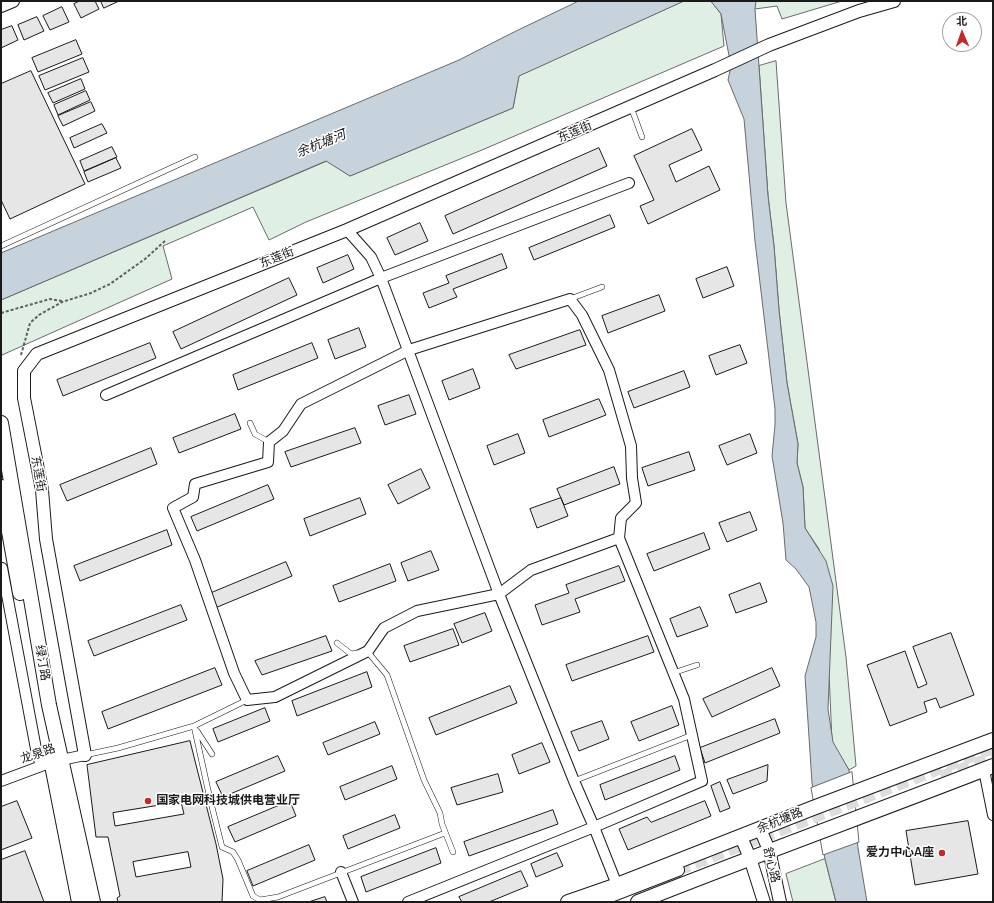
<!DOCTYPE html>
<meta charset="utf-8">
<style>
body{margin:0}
#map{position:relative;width:994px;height:903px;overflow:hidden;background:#fff;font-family:Manrope,"Noto Sans SC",sans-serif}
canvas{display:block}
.frame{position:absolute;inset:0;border:2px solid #1a1a1a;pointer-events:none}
.north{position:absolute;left:942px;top:12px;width:40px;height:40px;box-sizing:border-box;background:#fff;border:1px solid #a3a3a3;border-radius:50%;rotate:358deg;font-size:11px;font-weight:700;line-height:16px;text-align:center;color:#1a1a1a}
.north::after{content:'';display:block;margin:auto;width:14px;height:18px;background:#c62828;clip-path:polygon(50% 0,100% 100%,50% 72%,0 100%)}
</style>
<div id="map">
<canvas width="994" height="903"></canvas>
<div class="frame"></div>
<div class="north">北</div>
</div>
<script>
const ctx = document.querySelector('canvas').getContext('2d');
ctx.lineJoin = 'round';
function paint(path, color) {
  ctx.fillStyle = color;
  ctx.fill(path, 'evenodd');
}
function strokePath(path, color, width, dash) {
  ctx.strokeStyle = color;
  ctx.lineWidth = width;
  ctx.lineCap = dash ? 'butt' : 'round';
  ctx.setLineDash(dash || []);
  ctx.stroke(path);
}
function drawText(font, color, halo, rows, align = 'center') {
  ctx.font = font + ' Manrope,"Noto Sans SC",sans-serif';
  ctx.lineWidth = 3;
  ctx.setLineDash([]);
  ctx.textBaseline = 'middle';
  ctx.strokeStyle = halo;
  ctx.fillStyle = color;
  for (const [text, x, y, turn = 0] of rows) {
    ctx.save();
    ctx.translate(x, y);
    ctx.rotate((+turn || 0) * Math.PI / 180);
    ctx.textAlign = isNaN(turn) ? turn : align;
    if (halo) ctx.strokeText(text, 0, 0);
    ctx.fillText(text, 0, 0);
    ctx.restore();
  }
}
const green = new Path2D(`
 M684 1H711L721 14 724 46 482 150 306 222 269 240 253 207 163 246 172 279 2 355 1 351V300L327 161 350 176 513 108 519 76Z
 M756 1H842L782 19 777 6 755 9Z
 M776 61 786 203 846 657 856 766 849 770 832 742 829 672 819 549 805 528 803 487 797 463 798 444 787 383 779 310 774 246 768 196 759 66Z
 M825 859 836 902H793L786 874Z`);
paint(green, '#e0efe3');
strokePath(green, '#6a6a6a', 1);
const water = new Path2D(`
 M579 1H684L519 76 513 108 350 176 326 161 1 300V253L459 60 514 32Z
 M711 1H756L755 9 768 196 774 246 779 310 787 383 798 444 797 463 803 487 805 528 826 561 833 586 828 709 833 742 849 770 858 848 867 902H836L825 859 812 783 805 676 816 637V622L809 587 796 569 786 560 783 523 772 456 775 425V409L755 241 744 119 728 80 731 66 721 14Z`);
paint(water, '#c6d2dc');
strokePath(water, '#6a6a6a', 1);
const pier = new Path2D(`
 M852 772 859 842 823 855 811 788Z`);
paint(pier, '#fff');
strokePath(pier, '#6a6a6a', 1);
const building = new Path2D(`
 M80 1H95L99 9 81 18 74 4Z
 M101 1H119L104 8Z
 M62 7 69 22 50 30 43 16Z
 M37 17 44 31 24 40 18 25Z
 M12 26 18 40 1 48V30Z
 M76 40 82 54 38 72 32 58Z
 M83 58 89 72 45 90 39 76Z
 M31 71 85 184 10 219 1 200V84Z
 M81 79 85 89 53 103 48 93Z
 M86 91 90 100 58 115 54 105Z
 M91 102 95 111 63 126 58 116Z
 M102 124 107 133 74 148 70 138Z
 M692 129 702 150 669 165 676 182 709 166 720 190 648 224 640 206 654 200 634 156Z
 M112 147 117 157 84 171 80 161Z
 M599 148 607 166 453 234 445 216Z
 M116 158 121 168 88 182 84 172Z
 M610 215 615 227 534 260 529 248Z
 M420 223 428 241 395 255 387 238Z
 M502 254 507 268 453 289 457 297 429 308 423 293 449 283 446 276Z
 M348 255 354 269 323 283 317 268Z
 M727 267 734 286 703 298 696 279Z
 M289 278 297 295 181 349 173 332Z
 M659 295 665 311 608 333 602 316Z
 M359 328 366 347 335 359 328 340Z
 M580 330 586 345 516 369 509 355Z
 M150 343 156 358 63 396 57 380Z
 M312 343 318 358 238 390 233 375Z
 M740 345 747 363 716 375 709 356Z
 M473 369 480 388 449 400 442 381Z
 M684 371 690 387 634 408 628 392Z
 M409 395 416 414 385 425 378 406Z
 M599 399 606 415 549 437 543 420Z
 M235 414 241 429 179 453 173 438Z
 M355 428 361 443 291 467 285 452Z
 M518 434 525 453 494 465 487 446Z
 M750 434 757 453 727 465 719 446Z
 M151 448 157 464 67 501 60 485Z
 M689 452 695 470 648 486 642 468Z
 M614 467 620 484 564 505 557 489Z
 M421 469 430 488 398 504 388 485Z
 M268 485 274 499 197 531 191 517Z
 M360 498 366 514 310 536 304 519Z
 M561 498 568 516 537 528 530 509Z
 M750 512 757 530 727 542 719 523Z
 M167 530 172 545 80 581 74 566Z
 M704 533 710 549 654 571 647 554Z
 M431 551 439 570 408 581 401 563Z
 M286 562 292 576 215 608 209 594Z
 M390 564 396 581 339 602 333 586Z
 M619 566 625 581 575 599 580 612 542 625 535 605 569 593 566 585Z
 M760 583 767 602 736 613 729 595Z
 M181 605 187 620 94 656 88 641Z
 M700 607 708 626 677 637 670 619Z
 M485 613 492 631 462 643 454 624Z
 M453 629 459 645 410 662 404 646Z
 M951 633 974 695 940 708 936 698 924 702 927 712 890 726 867 665 905 651 918 688 927 684 913 647Z
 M326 636 332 651 262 675 255 661Z
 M648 636 654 652 572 681 566 665Z
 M215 668 222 685 108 729 102 712Z
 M772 668 780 686 712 717 703 699Z
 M367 672 372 687 297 716 292 701Z
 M510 686 517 703 436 735 429 718Z
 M672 706 679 725 639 741 631 722Z
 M265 708 270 721 218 742 213 729Z
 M775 719 780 733 705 763 700 748Z
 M602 721 609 739 579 751 571 732Z
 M375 722 380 734 328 755 323 743Z
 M190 741 216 844 223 879 222 902H118L117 898 120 896 108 837H96L87 765Z
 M542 743 550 762 519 774 512 755Z
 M278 756 285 771 223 797 216 782Z
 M675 756 680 770 605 800 600 785Z
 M768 765 767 781 733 794 727 780Z
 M392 766 397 779 345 800 340 787Z
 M498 774 503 792 457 805 451 788Z
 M720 782 730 808 720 812 711 786Z
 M17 801 32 838 1 850V807Z
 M290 801 296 816 235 842 228 827Z
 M705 801 711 816 628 850 619 829 647 817 651 822Z
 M181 802 184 814 115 826 113 813Z
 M553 810 558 824 469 856 464 842Z
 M395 815 400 828 348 849 343 836Z
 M968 821 978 874 915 885 906 831Z
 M309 845 315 860 253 886 247 871Z
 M436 848 441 863 366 892 361 877Z
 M25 851 44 902H1V860Z
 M188 852 191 867 136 877 133 862Z
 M557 853 563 866 536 877 531 864Z
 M521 871 528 886 489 902H462L459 897Z
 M325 897 327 902H309Z`);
paint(building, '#e6e6e6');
strokePath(building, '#1a1a1a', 1);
strokePath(new Path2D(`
 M941 777 993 757
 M678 870 993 748`), '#ddd', 12, [12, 6]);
const service = new Path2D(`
 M631 107 642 137
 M1 246 195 157
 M570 299 602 287
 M250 423 255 434 269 442
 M337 643 351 654 357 653
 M367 651 387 675 424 780 440 813 442 824 453 852
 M673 673 697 665
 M194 726 210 799 222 847 233 852 238 860 253 896 260 900 278 897 445 833
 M197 731 212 754
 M85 755 118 748 194 726 247 700
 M574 781 692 735`);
const minor = new Path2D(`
 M347 230 371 257 381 278 499 594 574 781 594 827 617 885
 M106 395 381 278 629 183
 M2 568 36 749 41 766
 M984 770 993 815
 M1 781 52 762 85 755
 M341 872 353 902
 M408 902 594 827 702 781 684 699 619 538 531 570 499 594 417 611 384 628 368 651 275 697 247 700 234 673 195 560 173 508 193 497 195 484 268 462 269 442 283 431 301 404 409 350 570 299 582 315 609 370 631 446 632 478 636 503 621 518 619 538`);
const tertiary = new Path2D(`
 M1 6 13 1
 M85 755 46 539 42 490 24 398V371L37 354 347 230 715 70 769 45 859 11 894 1
 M760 829 769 850 780 902
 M741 837 750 858 764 902
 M595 902 678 870`);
const secondary = new Path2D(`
 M1 423 49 705 93 902
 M1 487 20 593
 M50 755 79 902
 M568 902 617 885 813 808 993 740
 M638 902C756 855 875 812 993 766`);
strokePath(service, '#1a1a1a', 6);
strokePath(minor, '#1a1a1a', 12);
strokePath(tertiary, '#1a1a1a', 14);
strokePath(secondary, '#1a1a1a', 16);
strokePath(new Path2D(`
 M1 313 50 299 62 301
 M21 355 30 323 39 315 62 302 91 293 110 284 145 259 165 241`), '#5f5f5f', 2, [3, 2]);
strokePath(service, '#fff', 5);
strokePath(minor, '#fff', 10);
strokePath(tertiary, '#fff', 12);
strokePath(secondary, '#fff', 14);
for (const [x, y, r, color] of [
 [148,801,4,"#c62828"],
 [942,853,4,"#c62828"]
]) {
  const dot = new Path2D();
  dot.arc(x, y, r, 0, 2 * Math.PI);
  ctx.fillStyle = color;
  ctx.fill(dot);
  strokePath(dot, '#fff', 1.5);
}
drawText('12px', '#1a1a1a', '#fff', [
 ["东莲街",575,132,-23],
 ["东莲街",277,258,-22],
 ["东莲街",38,474,80],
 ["绿汀路",42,663,80],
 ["龙泉路",38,754,-19],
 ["余杭塘路",780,821,-22],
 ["舒心路",771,865,76]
]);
drawText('bold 12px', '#1a1a1a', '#fff', [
 ["国家电网科技城供电营业厅",156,801],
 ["爱力中心A座",934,853,"right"]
], 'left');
drawText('italic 13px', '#1a1a1a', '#fff', [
 ["余杭塘河",321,144,-22]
]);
</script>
